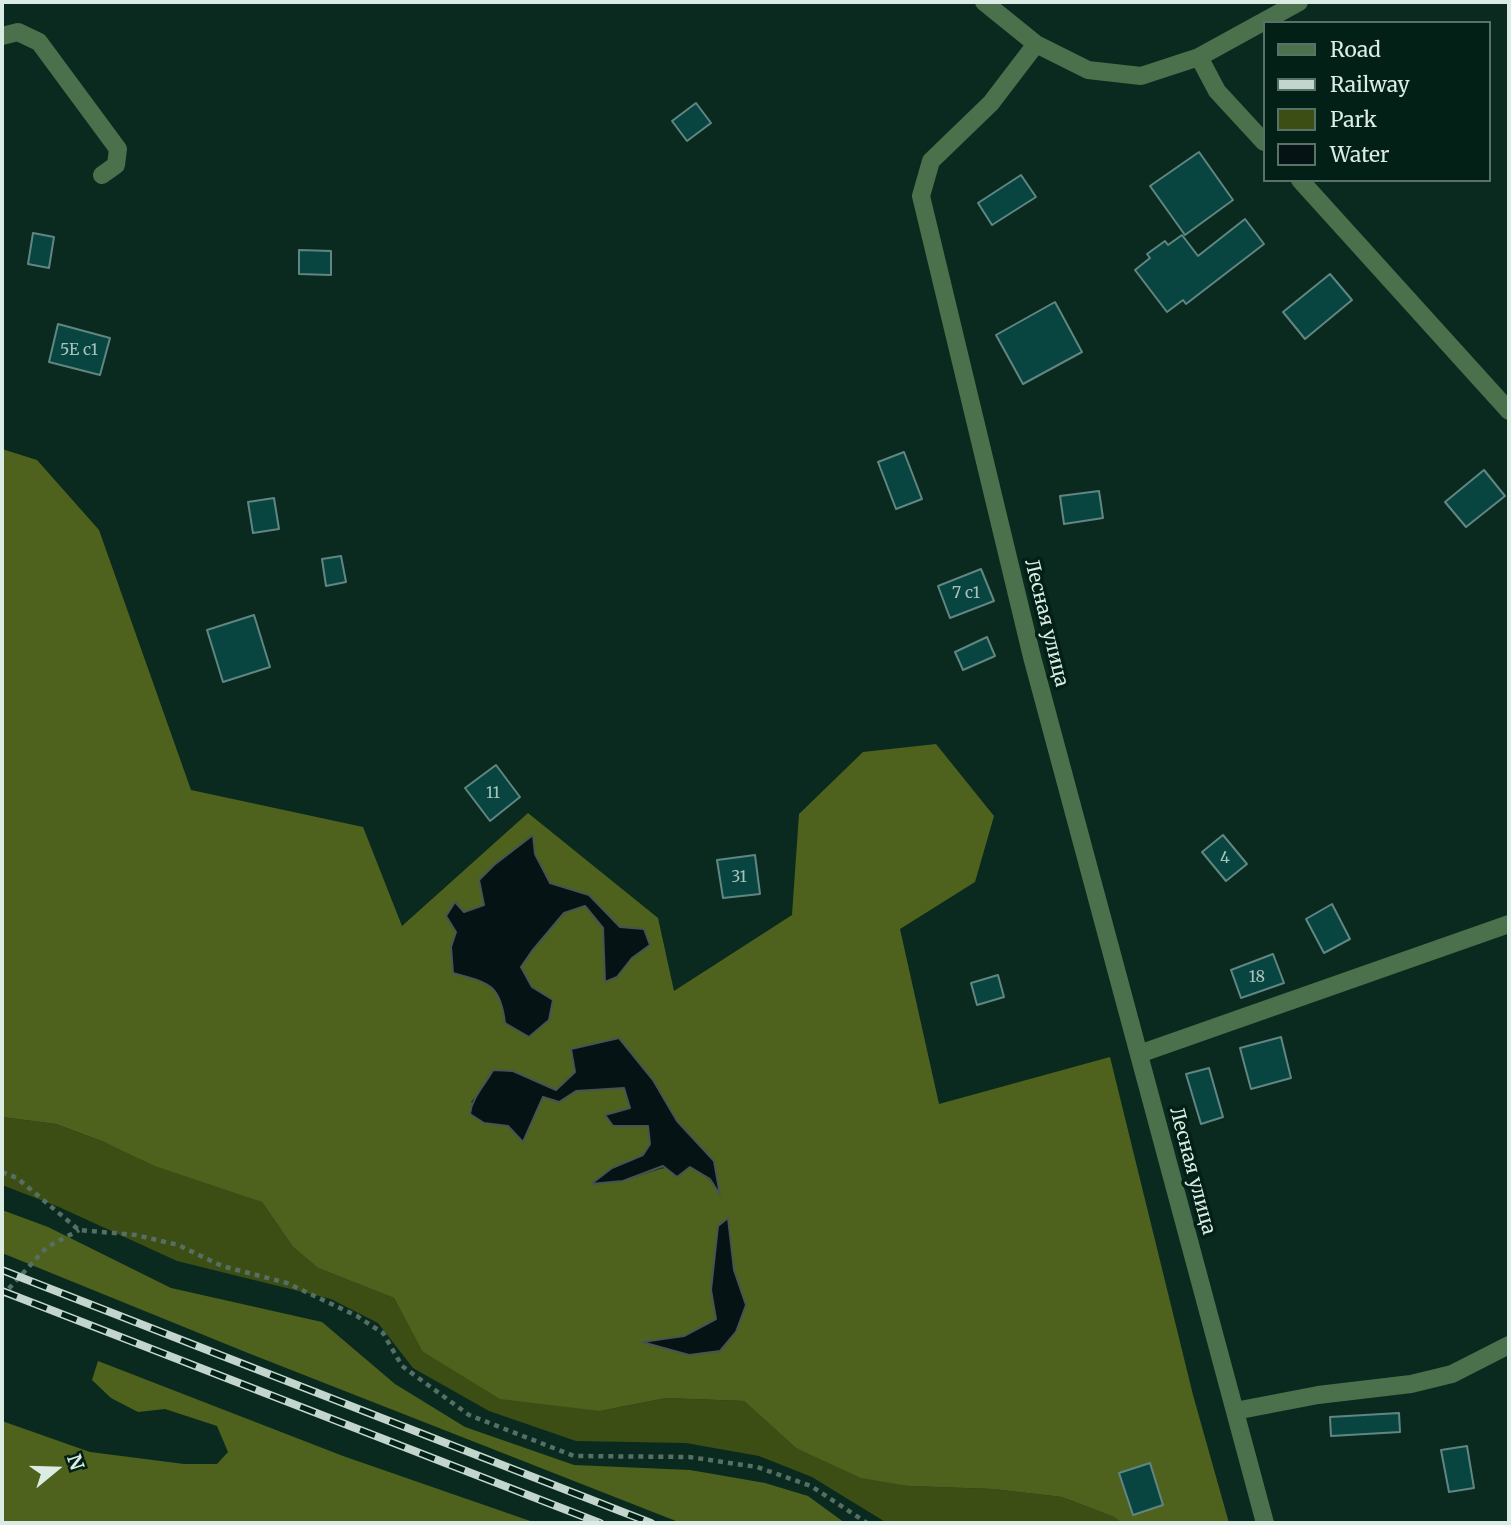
<!DOCTYPE html>
<meta charset="utf-8">
<style>
body{margin:0}
#map{position:relative;width:1511px;height:1525px;overflow:hidden;background:#0b2a1f;font-family:Merriweather,serif}
canvas{display:block}
.frame{position:absolute;inset:0;border:4px solid #dbece4;pointer-events:none}
.legend{position:absolute;left:1263px;top:21px;width:228px;height:161px;box-sizing:border-box;background:#022015;border:2px solid #597268;margin:0;padding:9px 12px;list-style:none;font-size:21px;color:#dbece4}
.legend li{display:flex;align-items:center;gap:14px;height:35px}
.legend b{width:35px;border:2px solid #597268}
.north{position:absolute;left:21px;top:1434px;width:70px;height:70px;-webkit-text-stroke:5px #022015;paint-order:stroke;rotate:71deg;font-size:19px;font-weight:700;line-height:28px;text-align:center;color:#dbece4}
.north::after{content:'';display:block;margin:auto;width:24px;height:32px;background:#dbece4;clip-path:polygon(50% 0,100% 100%,50% 72%,0 100%)}
</style>
<div id="map">
<canvas width="1511" height="1525"></canvas>
<div class="frame"></div>
<ul class="legend">
<li><b style="height:9px;background:#4b704c"></b>Road</li>
<li><b style="height:9px;background:#c3d6cd"></b>Railway</li>
<li><b style="height:19px;background:#3d4e14"></b>Park</li>
<li><b style="height:19px;background:#061315"></b>Water</li>
</ul>
<div class="north">N</div>
</div>
<script>
const ctx = document.querySelector('canvas').getContext('2d');
ctx.lineJoin = 'round';
function paint(path, color) {
  ctx.fillStyle = color;
  ctx.fill(path, 'evenodd');
}
function strokePath(path, color, width, dash) {
  ctx.strokeStyle = color;
  ctx.lineWidth = width;
  ctx.lineCap = dash ? 'butt' : 'round';
  ctx.setLineDash(dash || []);
  ctx.stroke(path);
}
function drawText(font, color, halo, rows, align = 'center') {
  ctx.font = font + ' Merriweather,serif';
  ctx.lineWidth = 7;
  ctx.setLineDash([]);
  ctx.textBaseline = 'middle';
  ctx.strokeStyle = halo;
  ctx.fillStyle = color;
  for (const [text, x, y, turn = 0] of rows) {
    ctx.save();
    ctx.translate(x, y);
    ctx.rotate((+turn || 0) * Math.PI / 180);
    ctx.textAlign = isNaN(turn) ? turn : align;
    if (halo) ctx.strokeText(text, 0, 0);
    ctx.fillText(text, 0, 0);
    ctx.restore();
  }
}
paint(new Path2D(`
 M2 1117 56 1124 262 1202 293 1247 318 1268 394 1298 422 1351 600 1411 666 1398 744 1401 796 1448 909 1486 993 1489 1062 1497 1114 1517 1122 1523H887L812 1477 759 1456 686 1443 576 1441 489 1411 413 1368 378 1323 331 1299 177 1261 59 1207 2 1185Z`), '#3d4e14');
paint(new Path2D(`
 M2 449 37 460 99 530 191 790 363 827 402 926 528 813 658 918 674 991 792 915 799 814 863 752 936 744 994 816 975 882 900 929 939 1104 1110 1057 1193 1395 1229 1523H1122L1114 1517 1062 1497 993 1489 909 1486 861 1478 796 1448 744 1401 666 1398 600 1411 500 1399 422 1351 394 1298 318 1268 293 1247 262 1202 155 1166 104 1142 56 1124 2 1117ZM532 835 535 854 550 883 589 895 620 927 632 958 617 977 605 982 603 928 585 906 564 913 532 951 521 967 532 987 505 1023 502 1002 489 983 451 947 456 932V902L464 912 484 905 494 865ZM619 1038 653 1080 677 1121 714 1161 719 1193C693 1150 663 1169 626 1180 615 1183 603 1183 592 1184 605 1169 648 1160 650 1143 650 1138 648 1131 648 1126H613L606 1115 630 1108 624 1088 576 1091 559 1102 543 1097 523 1142 508 1126 471 1102 485 1085 493 1070 513 1071 556 1090ZM728 1218 734 1270 746 1305 736 1332 720 1351 689 1355 644 1342 684 1336 716 1319 711 1290Z
 M2 1210 48 1227 171 1288 322 1322 395 1384 465 1427 574 1465 690 1470 765 1483 808 1496 845 1523H681L248 1353 2 1253Z
 M98 1361 343 1456 536 1523H2V1421L90 1452 184 1464H217L228 1452 217 1426 165 1409 138 1412 111 1398 92 1380Z`), '#4e621e');
const water = new Path2D(`
 M533 835 535 854 550 883 589 895 620 927 644 929 650 945 632 958 617 977 605 982 603 928 585 906 564 913 532 951 521 967 532 987 553 1000 549 1020 529 1037 505 1023C500 983 488 983 453 973L451 947 456 932 446 916 455 902 464 912 484 905 479 880 494 865Z
 M619 1038 653 1080 677 1121 714 1161 720 1195 710 1179 690 1167 677 1177 663 1166 623 1181 591 1184 612 1168 643 1155 650 1144 648 1126H613L605 1115 630 1108 624 1088 576 1091 559 1102 543 1097 523 1142 508 1126 484 1123 470 1114C472 1097 485 1085 493 1070L513 1071 556 1090 575 1072 571 1049Z
 M728 1218 734 1270 746 1305 736 1332 720 1351 689 1355 642 1342 684 1336 716 1319 711 1290 718 1226Z`);
paint(water, '#061315');
strokePath(water, '#465453', 2);
const building = new Path2D(`
 M696 103 711 123 687 141 672 121Z
 M1199 152 1233 200 1185 235 1150 186Z
 M1021 175 1036 197 992 225 978 203Z
 M1245 219 1264 244 1186 304 1183 300 1167 312 1135 270 1150 258 1147 254 1165 241 1168 245 1182 235 1198 256Z
 M33 233 54 237 49 268 28 264Z
 M299 250 331 251V275L299 274Z
 M1330 274 1352 300 1305 339 1283 312Z
 M1055 302 1082 352 1023 384 996 335Z
 M58 324 110 338 100 375 49 362Z
 M904 452 922 499 896 509 878 462Z
 M1484 470 1505 496 1466 527 1445 502Z
 M1099 491 1103 518 1064 524 1060 496Z
 M274 498 279 529 253 533 248 502Z
 M341 556 346 582 326 586 322 559Z
 M981 569 994 601 950 618 938 586Z
 M254 615 270 667 223 682 207 630Z
 M987 637 995 656 963 670 955 652Z
 M496 765 520 797 490 821 465 788Z
 M1223 835 1247 864 1226 881 1202 852Z
 M755 855 760 894 723 898 717 860Z
 M1332 904 1350 939 1324 953 1306 919Z
 M1273 954 1284 983 1241 998 1231 970Z
 M998 975 1004 997 977 1005 971 983Z
 M1281 1037 1291 1078 1251 1089 1240 1048Z
 M1209 1068 1223 1117 1201 1124 1186 1074Z
 M1399 1413 1400 1432 1331 1436 1330 1417Z
 M1467 1446 1474 1488 1449 1492 1441 1450Z
 M1150 1463 1163 1505 1133 1515 1119 1473Z`);
paint(building, '#084440');
strokePath(building, '#618682', 2);
strokePath(new Path2D(`
 M2 1172 17 1178 79 1230 136 1235 178 1245 222 1266 287 1283 357 1316 383 1333 402 1366 469 1415 574 1456 689 1457 757 1467 811 1486 867 1523
 M2 1296 47 1247 79 1230`), '#556f65', 4.5, [5, 5]);
strokePath(new Path2D(`
 M984 2 1036 44 1088 70 1141 76 1199 57 1299 2
 M2 36 18 32 39 42 118 149 116 165 102 175
 M1036 44 991 103 931 161 921 196 1032 657 1265 1523
 M1199 57 1217 91 1264 142
 M1300 180 1509 411
 M1139 1054 1509 924
 M1235 1411 1318 1395 1411 1384 1452 1374 1509 1345`), '#4b704c', 18);
const rail = new Path2D(`
 M2 1270 651 1523
 M2 1291 600 1523`);
strokePath(rail, '#c3d6cd', 8);
strokePath(rail, '#022015', 5, [16]);
drawText('16px', '#a6c2bb', null, [
 ["5Е с1",79,350],
 ["7 с1",966,593],
 ["11",493,793],
 ["4",1225,858],
 ["31",739,877],
 ["18",1257,977]
]);
drawText('19px', '#dbece4', '#022015', [
 ["Лесная улица",1046,623,76],
 ["Лесная улица",1192,1171,75]
]);
</script>
